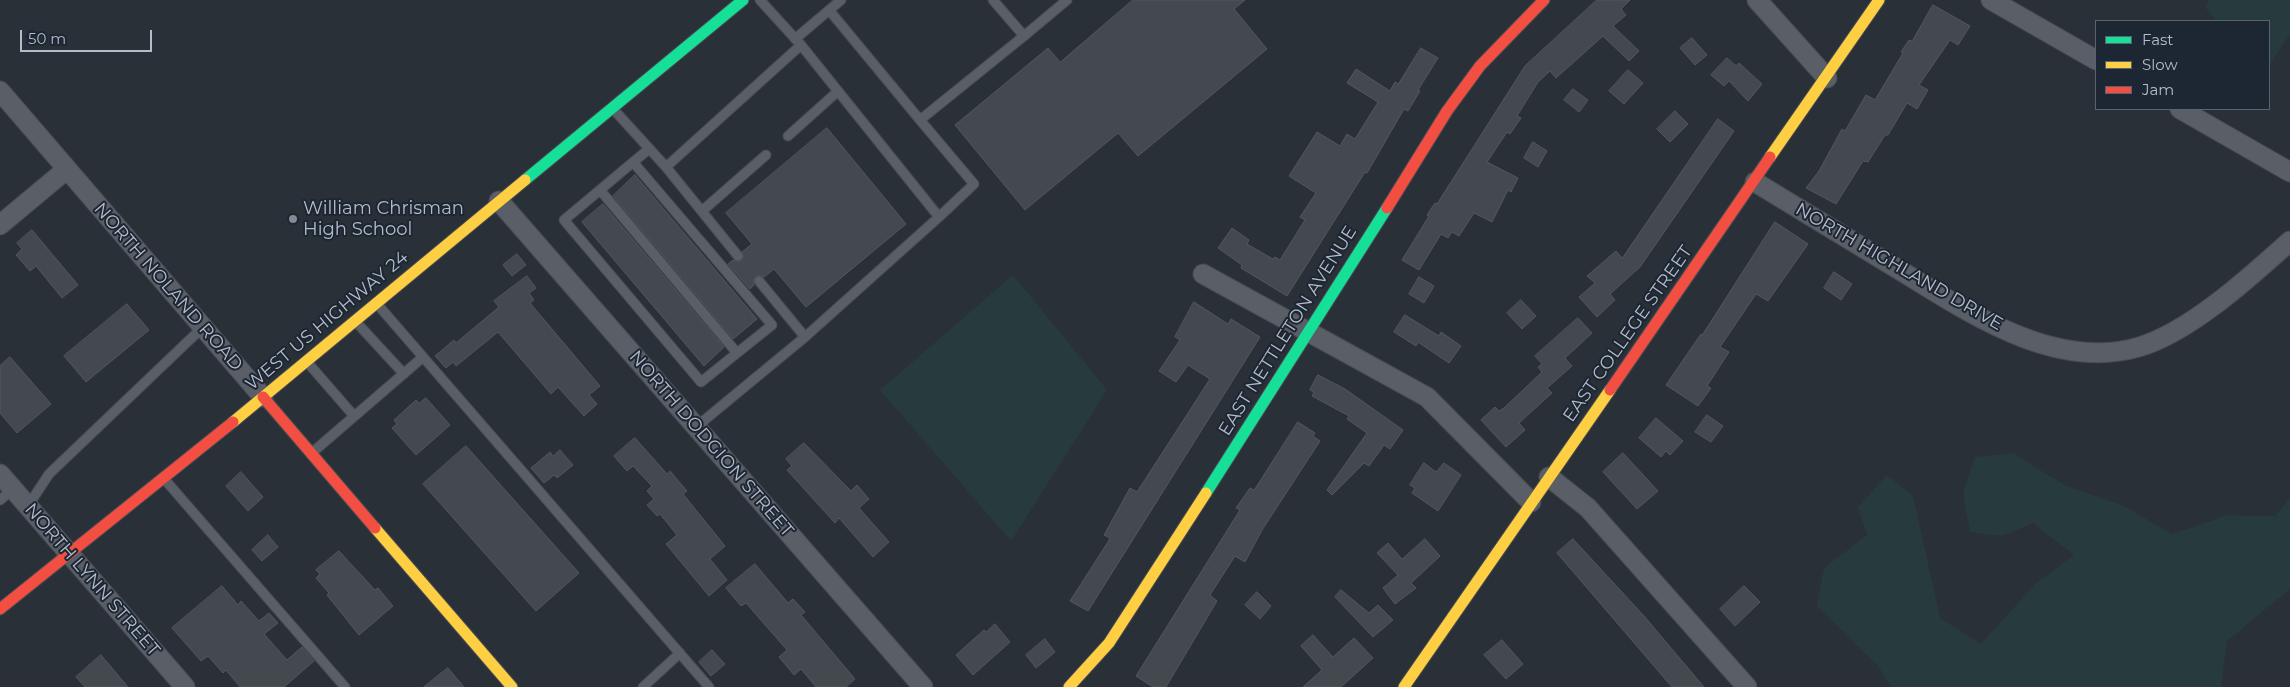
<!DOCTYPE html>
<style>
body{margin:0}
#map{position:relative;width:2290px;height:687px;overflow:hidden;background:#2a3038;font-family:Montserrat,sans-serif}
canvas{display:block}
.legend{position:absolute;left:2095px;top:20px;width:175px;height:90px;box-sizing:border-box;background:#1d2633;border:1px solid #59626f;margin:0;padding:6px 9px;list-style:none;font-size:15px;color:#b4bcc9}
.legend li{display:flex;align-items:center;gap:10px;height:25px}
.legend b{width:25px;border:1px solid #59626f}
.scale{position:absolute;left:20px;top:30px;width:132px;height:22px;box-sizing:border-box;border:2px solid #b4bcc9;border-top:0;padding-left:6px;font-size:15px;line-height:18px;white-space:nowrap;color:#b4bcc9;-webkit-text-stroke:4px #1d2633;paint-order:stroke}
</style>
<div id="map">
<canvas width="2290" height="687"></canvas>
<ul class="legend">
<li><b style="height:6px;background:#16e098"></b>Fast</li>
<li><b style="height:6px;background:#ffcf43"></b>Slow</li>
<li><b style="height:6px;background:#f24e42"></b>Jam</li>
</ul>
<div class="scale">50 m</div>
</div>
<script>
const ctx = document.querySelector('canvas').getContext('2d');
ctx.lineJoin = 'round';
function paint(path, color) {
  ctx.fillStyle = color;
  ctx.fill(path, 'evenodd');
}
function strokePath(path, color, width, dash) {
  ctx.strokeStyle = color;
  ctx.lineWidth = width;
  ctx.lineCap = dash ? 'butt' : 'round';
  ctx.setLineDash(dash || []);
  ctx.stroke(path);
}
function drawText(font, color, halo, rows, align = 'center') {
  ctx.font = font + ' Montserrat,sans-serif';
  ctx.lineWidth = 4;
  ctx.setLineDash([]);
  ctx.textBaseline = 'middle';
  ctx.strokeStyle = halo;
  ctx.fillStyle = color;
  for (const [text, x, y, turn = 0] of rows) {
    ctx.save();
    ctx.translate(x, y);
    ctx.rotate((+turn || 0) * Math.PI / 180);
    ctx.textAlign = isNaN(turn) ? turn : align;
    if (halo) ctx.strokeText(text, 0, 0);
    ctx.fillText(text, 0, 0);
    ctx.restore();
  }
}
paint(new Path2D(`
 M2209 0H2290V34L2269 66V21H2216L2205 7Z
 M1013 275 1107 390 1011 541 880 390Z
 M2013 453 2066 486 2124 506 2172 534 2228 515 2275 516 2290 498V589L2227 641 2221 685 2223 687H1891L1878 666 1817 606 1824 568 1867 535 1858 507 1887 475 1913 496 1940 618 1981 644 2035 584 2074 555 2033 523 2002 536 1970 532 1963 493 1975 457Z`), '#273a3e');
const building = new Path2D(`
 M1133 0H1245L1234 9 1267 49 1138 156 1118 133 1025 210 955 125 1048 48 1060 62Z
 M1597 0H1630L1621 9 1626 15 1613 26 1639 51 1629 61 1603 36 1556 78 1550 71 1538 82 1517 116 1521 118 1510 134 1507 132 1487 162 1518 178 1511 192 1508 190 1492 222 1474 213 1459 236 1452 232 1448 238 1441 234 1419 270 1402 260 1429 216 1427 215 1435 203 1437 204 1525 66Z
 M1933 5 1970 26 1958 45 1950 40 1919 85 1928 90 1917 109 1907 103 1888 135H1885L1868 162 1863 161 1836 204 1806 188 1819 171 1842 129 1845 131 1866 95 1875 100 1903 53 1901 52 1909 40 1912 41Z
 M1692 38 1707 55 1695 65 1680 48Z
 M1421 48 1438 58 1418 90 1420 91 1408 111 1404 109 1367 173 1365 172 1287 296 1241 268 1242 265 1218 248 1232 228 1249 240 1247 244 1273 259 1275 257 1280 260 1305 220 1300 217 1316 193 1289 176 1317 132 1340 146 1347 134 1355 139 1378 102 1347 83 1356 69 1390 91 1395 82 1398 84Z
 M1727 58 1736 66 1739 63 1762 84 1748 101 1729 81 1724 86 1711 75Z
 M1628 70 1643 83 1624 104 1609 91Z
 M1573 89 1588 100 1579 112 1564 100Z
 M1675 111 1688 124 1670 142 1657 129Z
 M1718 119 1734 131 1640 267 1610 294 1615 300 1597 317 1579 297 1595 283 1587 276 1616 251 1622 258Z
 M827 128 906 224 806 307 774 269 764 277 758 275 755 277 753 282 754 285 750 289 728 264 733 260 738 262 742 260 744 256 742 252 752 244 726 213Z
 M1533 142 1547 151 1538 167 1524 158Z
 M635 175 757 319 733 339 613 196Z
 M603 204 724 347 704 366 582 222Z
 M1775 222 1808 244 1768 301 1756 294 1720 347 1729 352 1707 386 1711 388 1698 406 1666 385 1701 334 1702 335Z
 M32 230 78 285 62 298 36 266 30 271 16 255 22 249 17 243Z
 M517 254 526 265 512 276 503 265Z
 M1834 272 1852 284 1841 300 1824 288Z
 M527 276 536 288 529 293 534 300 530 303 600 386 589 395 597 404 584 416 558 387 551 394 498 332 456 366 453 362 446 368 435 356 454 340 456 343 499 307 494 301Z
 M1419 277 1434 286 1424 303 1409 294Z
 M1521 300 1536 316 1522 329 1507 313Z
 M1194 302 1228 324 1231 319 1260 337 1088 611 1070 601 1108 542 1110 538 1104 535 1130 488 1137 492 1210 379 1188 365 1176 382 1159 371 1180 340 1175 337Z
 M127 304 149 330 86 382 64 356Z
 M1405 315 1439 336 1441 332 1461 346 1449 363 1418 342 1416 346 1394 332Z
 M1578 318 1592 333 1565 358 1572 366 1547 388 1552 393 1519 423 1525 430 1506 447 1481 420 1495 407 1499 411 1504 408 1542 372 1538 367 1542 364 1535 356Z
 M10 357 51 404 17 433 0 413V366Z
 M1318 375 1345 389 1403 430 1390 449 1384 445 1369 466 1364 463 1332 495 1327 490 1367 433 1347 419 1349 416 1312 396 1314 392 1310 390Z
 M426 398 450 425 416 455 392 428 397 424 394 420 416 400 419 403Z
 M1707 415 1723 426 1711 442 1695 432Z
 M1656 418 1683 441 1670 455 1666 451 1661 457 1639 438Z
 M1298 422 1315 433 1313 436 1320 441 1262 530 1245 562 1235 556 1210 595 1217 601 1166 687H1153L1136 676 1240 510 1236 508 1250 488 1254 490Z
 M635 438 667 474 670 471 687 491 683 494 725 546 710 559 727 580 709 596 666 544 677 535 660 514 657 516 647 505 654 499 647 491 652 486 633 466 627 471 614 456Z
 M804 443 851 491 857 485 869 499 859 508 889 542 873 557 839 518 835 523 787 470 792 466 786 459Z
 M466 446 579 573 536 611 423 484Z
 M560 450 573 465 557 478 554 475 544 483 531 468 550 452 553 456Z
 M1623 453 1658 491 1637 509 1603 472Z
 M1424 463 1436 472 1444 463 1461 475 1438 511 1412 493 1415 488 1410 485Z
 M241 472 263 497 248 511 226 486Z
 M268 535 278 547 262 561 252 550Z
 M1425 539 1440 556 1411 583 1416 588 1395 604 1383 588 1398 575 1377 553 1388 543 1402 559Z
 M1573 539 1644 616 1704 687H1672L1557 553Z
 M339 551 375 590 378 588 393 606 359 635 327 595 329 593 316 578 320 574 316 570Z
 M755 564 788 603 793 599 805 612 801 615 855 679 846 687H816L801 669 794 675 779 657 787 650 746 603 741 606 726 588Z
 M222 586 238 605 241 601 259 621 269 613 278 623 264 634 287 660 302 647 314 661 284 687H240L226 670 223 673 208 656 201 661 172 628Z
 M1744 586 1760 602 1735 626 1720 609Z
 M1341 590 1369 613 1378 605 1393 620 1373 637 1335 597Z
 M1257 592 1271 606 1260 619 1245 605Z
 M995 624 1010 642 973 675 956 655 984 630 986 632Z
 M1313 635 1333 657 1354 638 1373 658 1341 687H1303L1322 670 1301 646Z
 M1045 639 1055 652 1036 668 1026 655Z
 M1502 640 1523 664 1506 679 1484 655Z
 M712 650 725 664 711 676 699 662Z
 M101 655 128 687H85L76 677Z
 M448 668 464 687H424Z`);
paint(building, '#444950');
strokePath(building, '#52575f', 1);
const lane = new Path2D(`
 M993 0 1024 36 1067 0
 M829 10 920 120
 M795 39 841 0
 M615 111 666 167 738 256
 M788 136 837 92
 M633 162 772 325 701 382 564 220C593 196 621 172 649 149
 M666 167 801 45
 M600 190 737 353
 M702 211 766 155
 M939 217 974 184 920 120 1024 36
 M759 281 805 337
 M378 305 709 687
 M357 323 404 374
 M308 363 354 416
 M696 427 805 337 939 217 801 45 760 0
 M314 451 423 357
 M166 481 345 687
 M0 500 13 489
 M28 506 49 474 203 327
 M643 687 680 653`);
const street = new Path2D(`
 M1757 0 1827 78
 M1991 0 2096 60
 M0 91 263 397
 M2180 109 2290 172
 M1755 182C1799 209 1844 236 1888 263 1960 306 2050 373 2139 347 2190 332 2250 277 2290 241
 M499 201 923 687
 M0 225 67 169
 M1203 274 1427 397 1531 502
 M0 474 185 687
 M1549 477 1588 508 1747 687`);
const fast = new Path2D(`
 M525 180 743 0
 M1206 493 1387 208`);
const slow = new Path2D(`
 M1770 157 1879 0
 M233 422 525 180
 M375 528 512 687
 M1069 687 1109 643 1206 493
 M1404 687 1610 390`);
const jam = new Path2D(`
 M1387 208 1447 111 1480 66 1544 0
 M1610 390 1770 157
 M263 397 375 528
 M0 609 233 422`);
strokePath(lane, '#484c53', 11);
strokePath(street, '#484c53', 21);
strokePath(fast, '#484c53', 13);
strokePath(slow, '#484c53', 13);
strokePath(jam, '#484c53', 13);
strokePath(lane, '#5a5e66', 9);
strokePath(street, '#5a5e66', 19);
strokePath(fast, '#16e098', 11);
strokePath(slow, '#ffcf43', 11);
strokePath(jam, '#f24e42', 11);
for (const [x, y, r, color] of [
 [293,219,5,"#848b96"]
]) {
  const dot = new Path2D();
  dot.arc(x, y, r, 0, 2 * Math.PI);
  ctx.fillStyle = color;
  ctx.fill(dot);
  strokePath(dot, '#1d2633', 2);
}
drawText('18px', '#b4bcc9', '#1d2633', [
 ["William Chrisman",303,209],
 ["High School",303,230]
], 'left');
drawText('18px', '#b4bcc9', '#1d2633', [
 ["NORTH HIGHLAND DRIVE",1899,267,30],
 ["NORTH NOLAND ROAD",168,287,49],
 ["WEST US HIGHWAY 24",327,321,-40],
 ["EAST NETTLETON AVENUE",1288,331,-58],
 ["EAST COLLEGE STREET",1628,334,-55],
 ["NORTH DODGION STREET",711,444,49],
 ["NORTH LYNN STREET",92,580,49]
]);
</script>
